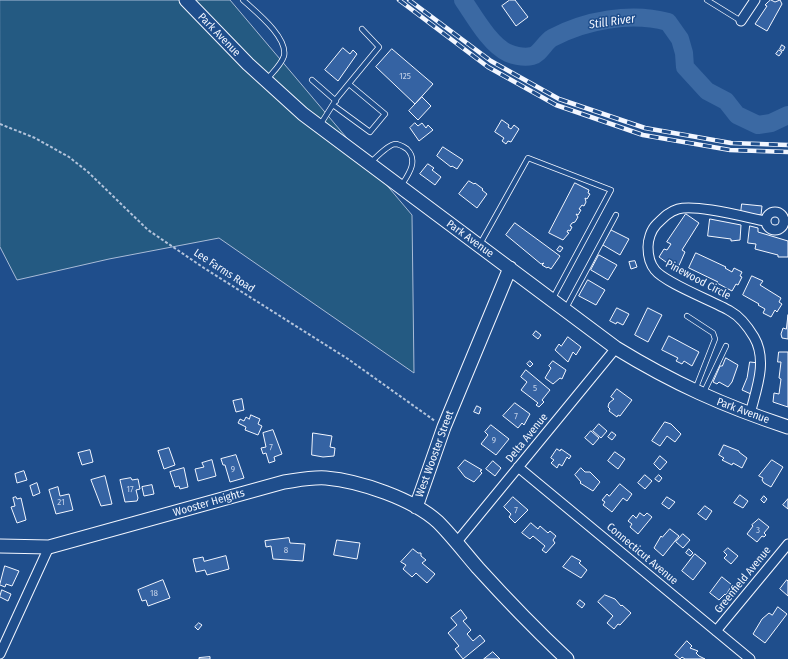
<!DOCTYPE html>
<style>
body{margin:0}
canvas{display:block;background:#1f4e8c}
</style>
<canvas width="788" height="659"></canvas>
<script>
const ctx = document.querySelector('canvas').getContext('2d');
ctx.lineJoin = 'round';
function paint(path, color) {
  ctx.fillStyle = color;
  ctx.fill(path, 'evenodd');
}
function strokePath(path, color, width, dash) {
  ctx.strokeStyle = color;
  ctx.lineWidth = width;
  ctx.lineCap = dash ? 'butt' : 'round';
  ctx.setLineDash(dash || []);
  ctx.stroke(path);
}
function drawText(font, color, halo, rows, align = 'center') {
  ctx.font = font + ' "Fira Sans Condensed",sans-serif';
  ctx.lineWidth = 3;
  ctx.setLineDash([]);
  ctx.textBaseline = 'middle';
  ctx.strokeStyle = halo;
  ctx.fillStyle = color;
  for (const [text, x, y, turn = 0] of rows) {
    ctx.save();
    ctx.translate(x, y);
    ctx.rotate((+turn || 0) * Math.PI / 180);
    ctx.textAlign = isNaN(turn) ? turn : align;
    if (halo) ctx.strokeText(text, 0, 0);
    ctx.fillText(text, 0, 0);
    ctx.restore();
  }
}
const green = new Path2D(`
 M0 0H230L412 215 414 373 219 238 109 259 17 280 0 247Z`);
paint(green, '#245a82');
strokePath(green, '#a8bbd7', 1);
strokePath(new Path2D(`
 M463 0C474 16 490 45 508 53 516 56 524 58 532 56 540 54 545 42 552 38 586 20 631 12 668 22L680 39 684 53 685 67 707 91 726 101 737 115 758 125 771 123 788 115`), '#3b69a3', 18);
const building = new Path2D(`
 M510 0H515L528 17 516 26 502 6Z
 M771 0 775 2 780 0 782 4 767 31 755 24 767 6 765 5 768 2Z
 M782 45 785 47 783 51 780 49Z
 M343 48 350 54 353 50 357 54 338 81 325 70Z
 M392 49 433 84 415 104 376 67Z
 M779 50 782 52 779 56 776 54Z
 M422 97 431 106 418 120 409 111Z
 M502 120 509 125 508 127 511 129 514 125 519 129 511 142 508 141 506 144 502 141 504 138 495 132Z
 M415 123 418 126 422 123 426 128 428 125 433 130 419 141 410 128Z
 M443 147 463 160 457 169 452 166 451 167 437 156Z
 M428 164 434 168 432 170 441 177 435 185 420 174Z
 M469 181 474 184 475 183 483 189 482 190 487 194 477 208 459 194Z
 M575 183 589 190 588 193 590 194 587 199 585 198 586 202 584 206 582 205 579 209 581 210 578 215 576 214 578 217 575 222 572 223 570 226 572 227 570 231 568 230 567 232 569 233 563 240 549 233Z
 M742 204 762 206 761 215 741 213Z
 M686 214 699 223 682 250 685 252 677 270 659 257 664 249 667 250 671 244 667 242Z
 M710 219 741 225 740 240 731 241V239L708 236Z
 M515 223 560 256 551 269 548 267 547 268 542 265 544 263 541 264 506 235Z
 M750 226 758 228V232L788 241V257H778V255L755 249 756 244 748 243Z
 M611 230 629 239 620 255 603 245Z
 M560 246 563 248 560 252 557 250Z
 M696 253 726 267 725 268 732 272 734 268 742 272 740 276 742 277 738 285 736 284 732 291 717 283 718 282 689 268Z
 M599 255 617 265 608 280 591 270Z
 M635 261 637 267 631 269 629 262Z
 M752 276 763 281 760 285 781 298 779 302 782 304 777 312 775 310 771 317 763 313 765 309 758 305 759 304 743 295Z
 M588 280 605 290 596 305 579 296Z
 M617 308 629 314 623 325 617 322 616 324 610 321Z
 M648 308 662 315 648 342 635 335Z
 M788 315V339L782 338 781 334 783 328 786 329Z
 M536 331 541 335 538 339 533 335Z
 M669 336 699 352 692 366 684 361 682 364 676 361 678 358 662 350Z
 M568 337 581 347 576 355 573 352 568 362 555 350 559 344 561 346Z
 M779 352H788V407L773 402 774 393 779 394 781 379 779 378 781 362H778Z
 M726 358 738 365 732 382 728 387 719 382 717 384 713 382 720 366H722Z
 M530 361 533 364 530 367 527 364Z
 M553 361 566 370 562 379 560 378 553 384 545 378 551 368 549 366Z
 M750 362 759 363 751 394 742 390 747 378Z
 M526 370 550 390 542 400 544 402 539 407 536 405 538 403 521 390 527 382 521 377Z
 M617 389 632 400 620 416 618 415 617 417 609 411 610 409 608 407 609 403 614 399 611 397Z
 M242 399 244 410 236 412 233 401Z
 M515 403 530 414 524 425 522 423 518 428 503 416Z
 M477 406 481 408 479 414 474 412Z
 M251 415 260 419 258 424 262 426 258 435 245 430 246 427 238 423 240 419 244 421 246 417 249 419Z
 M665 422 671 424 681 434 675 442 667 436 660 446 652 441Z
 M599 424 607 431 601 438 593 431Z
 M491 425 509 439 496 455 481 444 488 435 485 432Z
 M273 430 282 454 274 457 275 461 269 463 266 453 263 454 261 448 266 447 263 433Z
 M591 431 599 438 593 445 585 438Z
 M612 432 616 435 612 440 608 437Z
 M313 433 332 436 330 447 335 448 334 456 323 457 312 455Z
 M724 445 739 451V452L747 458 742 468 733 463 732 465 722 460 724 458 719 455Z
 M169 448 175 465 164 469 158 451Z
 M557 449 560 451 561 449 571 456 569 459 567 457 562 466 559 464 557 468 551 463 554 460 551 458Z
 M90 450 93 462 82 465 78 453Z
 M615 452 625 459 618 469 608 461Z
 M236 455 244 478 230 482 225 465H223L221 459Z
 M660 456 667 462 660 470 654 464Z
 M212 460 216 476 198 481 195 469 204 467 202 463Z
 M465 460 482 470 480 471 482 473 474 482 465 477 458 468Z
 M772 460 783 467 771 487 764 483 762 480 763 478 759 476Z
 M493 461 501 468 495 476 486 469Z
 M184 468 188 487 180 489 179 486 175 487 170 472Z
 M581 468 585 472H590L600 482 593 491 580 483 581 482 575 475Z
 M24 471 27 480 17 483 15 474Z
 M645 475 652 481 645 489 638 483Z
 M659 475 662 478 659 482 655 479Z
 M105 476 112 504 101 506 91 480Z
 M131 478 132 480 138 479 140 489 136 490 138 498 137 501 125 502 120 480Z
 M37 483 40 493 33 496 30 486Z
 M620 484 632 494 627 501 623 498 612 512 603 505 605 502 602 500 607 494 609 496Z
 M152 485 154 494 144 496 142 487Z
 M58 487 60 496 69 494 73 510 56 514 49 490Z
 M740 495 748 501 743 508 734 503Z
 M764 496 767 499 764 503 761 500Z
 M16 497 17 499 21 498 26 520 17 523 11 507 15 506 13 498Z
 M513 497 528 510 515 523 509 517 511 514 504 507Z
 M667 497 675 502 669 509 662 504Z
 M788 499V509L783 505Z
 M705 506 712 511 706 520 698 514Z
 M640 513 644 516 647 513 652 517 638 534 630 527 632 524 628 521 633 515 636 518Z
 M759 519 769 527 764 533 766 535 764 537 762 536 757 542 747 534 753 526 752 525Z
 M531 523 538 529 540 526 548 533 550 531 556 536 553 540 555 543 546 553 542 550 545 546 533 536 530 539 522 533Z
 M670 529 679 536 663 556 654 548 661 536 662 537Z
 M683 534 690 540 683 548 676 542Z
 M289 538 290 543 305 544 303 561 273 559 271 546 266 547 265 541Z
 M337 540 360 543 357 559 334 555Z
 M728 548 738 556 731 564 724 558 727 555 724 552Z
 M413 549 418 553H421V556L426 560 422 563 435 574 427 583 416 573 412 577 403 569 406 565 401 562Z
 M689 549 693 553 690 556 686 553Z
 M695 554 706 563 693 580 682 571Z
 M226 556 229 569 207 575 205 570 196 572 193 559 203 557 204 561Z
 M572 556 581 561 579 563 587 570 581 578 563 567Z
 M5 566 19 571 12 586 6 584 5 587 0 585Z
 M722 577 732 585 726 595 725 594 719 600 710 593Z
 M163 580 170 598 148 606 146 600 142 601 138 590Z
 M787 580 788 581V596L780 589Z
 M2 590 11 594 8 601 0 597Z
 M605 595 615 599 621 606 622 605 631 613 620 625 618 624 614 629 607 623 613 616 598 602Z
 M580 600 585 604 582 608 577 604Z
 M778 607 787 614 765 643 753 634 762 619 769 613 772 615Z
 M461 610 467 618 463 621 471 630 467 634 473 641 480 635 485 641 463 659 455 649 459 646 448 633 457 625 451 618Z
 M199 623 202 625 198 630 195 627Z
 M687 641 692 646 690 648 698 651 696 653 699 656 705 659H685L682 657 680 659 675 655Z
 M493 652 500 659H484Z
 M210 657V659H199V658Z`);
paint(building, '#3563a3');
strokePath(building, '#f2f6ff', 1);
const lane = new Path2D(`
 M243 0C256 12 288 37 284 56 281 65 273 72 267 79
 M707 0 741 21
 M312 80 336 101
 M333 105 370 132 385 114 349 84
 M320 125 337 98 379 47 362 29
 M370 163C376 158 387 145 395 144 399 144 404 147 407 149 419 161 408 175 401 186
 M480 244 528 158 611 190 553 298
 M566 308 616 215
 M687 316 713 333 715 339 695 390
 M703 394 726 346`);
const street = new Path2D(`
 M741 21 755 0
 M766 221a9 9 0 1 1 18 0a9 9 0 1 1-18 0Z
 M750 414C756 390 768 361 754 337 748 327 741 317 730 311 713 301 665 283 655 270 650 264 648 255 648 247 648 240 651 230 656 225 663 218 668 212 678 209 696 204 745 217 765 221
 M518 467 750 659
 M456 543 616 348
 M716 631 788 544
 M0 654 49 547`);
const secondary = new Path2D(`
 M186 0 248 64 303 114 616 348C673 383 724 406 788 427
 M416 507 444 427 510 268
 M0 546 49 547 284 482C298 480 312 477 326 478 360 481 413 499 438 522 452 536 465 553 478 568 507 600 536 630 567 659`);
strokePath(lane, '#f2f6ff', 6);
strokePath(street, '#f2f6ff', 11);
strokePath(secondary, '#f2f6ff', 15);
strokePath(new Path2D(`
 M0 124 35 138 69 157 88 172 148 230 204 268 348 359 435 421`), '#b3c4dc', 2, [3, 2]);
strokePath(lane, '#1f4e8c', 4.5);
strokePath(street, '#1f4e8c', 9);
strokePath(secondary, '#1f4e8c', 13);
const rail = new Path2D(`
 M399 0 488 67 556 105 643 135 730 150 788 152
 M409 0 491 61 559 99 645 128 731 143 788 145`);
strokePath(rail, '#f2f6ff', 4.5);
strokePath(rail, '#1f4e8c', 3, [9]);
drawText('9px', '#c3d1e8', null, [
 ["125",405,76],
 ["5",535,388],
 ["7",516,416],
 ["9",494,440],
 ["7",271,447],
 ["9",233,469],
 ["17",130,489],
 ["21",61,502],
 ["7",516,510],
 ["3",758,530],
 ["8",286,550],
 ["18",154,593]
]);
drawText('11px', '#f2f6ff', '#1f4e8c', [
 ["Park Avenue",219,35,46],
 ["Park Avenue",470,239,36],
 ["Lee Farms Road",224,271,33],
 ["Pinewood Circle",698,280,28],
 ["Park Avenue",743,411,20],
 ["Delta Avenue",527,438,-51],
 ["West Wooster Street",435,454,-70],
 ["Wooster Heights",209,503,-16],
 ["Connecticut Avenue",642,554,40],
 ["Greenfield Avenue",743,580,-51]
]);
drawText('italic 12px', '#f2f6ff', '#1f4e8c', [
 ["Still River",612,22,-8]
]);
</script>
